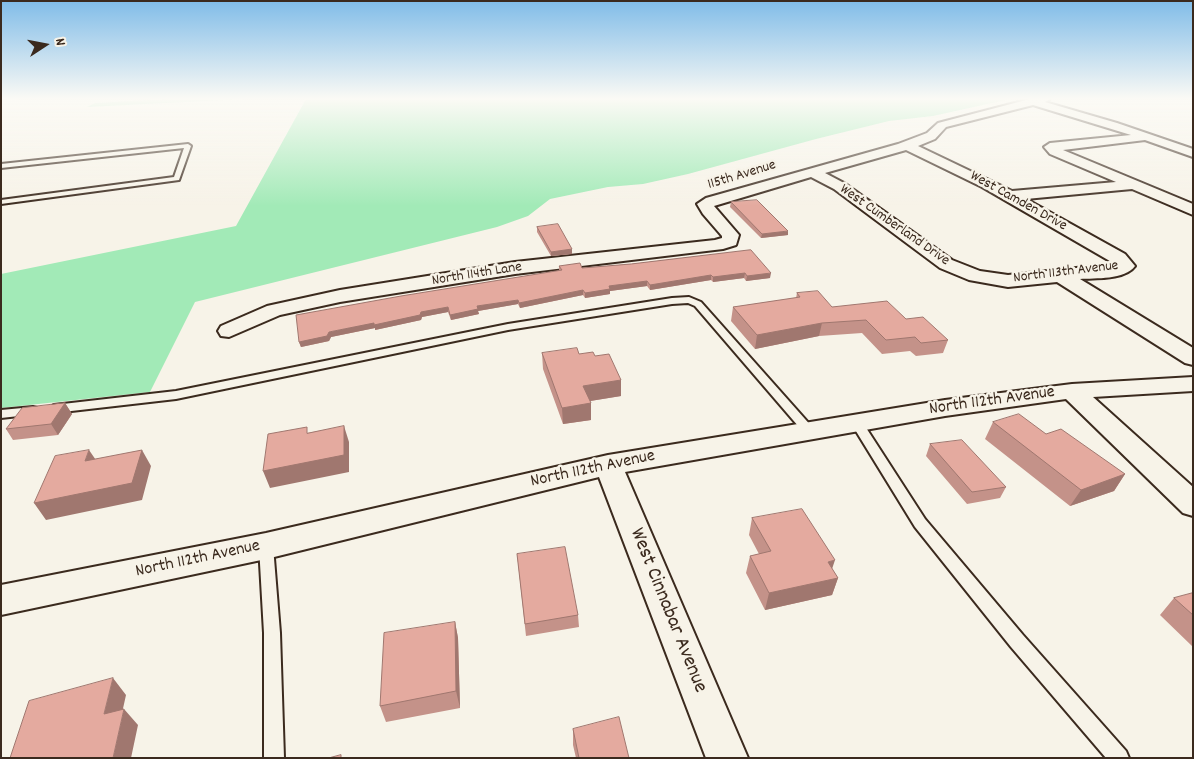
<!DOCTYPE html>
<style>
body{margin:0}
#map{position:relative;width:1194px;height:759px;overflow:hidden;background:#f7f3e8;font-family:Dekko,sans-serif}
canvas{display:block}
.frame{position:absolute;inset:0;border:2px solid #3b2a1e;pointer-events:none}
.north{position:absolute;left:20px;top:20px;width:50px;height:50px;-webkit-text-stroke:4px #f7f3e8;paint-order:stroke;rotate:79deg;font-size:14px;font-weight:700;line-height:20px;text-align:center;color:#3b2a1e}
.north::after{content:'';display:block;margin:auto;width:18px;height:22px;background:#3b2a1e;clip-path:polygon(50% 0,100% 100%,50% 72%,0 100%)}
</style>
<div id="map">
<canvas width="1194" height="759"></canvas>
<div class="frame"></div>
<div class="north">N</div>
</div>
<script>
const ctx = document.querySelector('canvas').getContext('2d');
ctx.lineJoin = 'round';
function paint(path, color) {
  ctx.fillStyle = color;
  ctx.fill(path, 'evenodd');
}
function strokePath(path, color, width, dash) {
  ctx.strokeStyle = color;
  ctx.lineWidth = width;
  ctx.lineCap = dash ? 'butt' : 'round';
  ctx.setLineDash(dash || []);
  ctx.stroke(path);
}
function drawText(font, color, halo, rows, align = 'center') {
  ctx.font = font + ' Dekko,sans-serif';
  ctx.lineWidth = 5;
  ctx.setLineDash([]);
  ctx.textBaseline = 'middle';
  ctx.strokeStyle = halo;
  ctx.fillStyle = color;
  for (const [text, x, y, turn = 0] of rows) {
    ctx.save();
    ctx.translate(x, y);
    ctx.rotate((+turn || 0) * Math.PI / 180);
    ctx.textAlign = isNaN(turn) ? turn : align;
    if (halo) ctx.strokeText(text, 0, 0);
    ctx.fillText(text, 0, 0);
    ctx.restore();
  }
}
paint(new Path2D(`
 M168 99H245L87 107 95 103Z
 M306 99H1010L933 116 889 121 816 139 688 174 643 184 608 187 550 199 528 216 497 227 195 302 150 392 1 408V274L236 226Z`), '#a2eab7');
const service = new Path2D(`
 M188 144 191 146 179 180 1 204V200L174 177 184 148 1 168V164Z
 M689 297 701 302 813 428 815 431 813 434H805L695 306 688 303 672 304 508 330 176 399 54 413 48 409 54 405 176 391 508 324 672 298Z
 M33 407 37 408 39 411 37 414 1 418V410Z
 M857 419 861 420 925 519 1023 635 1126 751 1129 758H1106L1011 647 915 527 851 423Z
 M266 540 271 542 273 546 280 633 284 758H264V633L259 546 261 542Z`);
const minor = new Path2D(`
 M1030 99H1050L1045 102 1117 123 1193 149V157L1145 140 1063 150 1193 204V215L1132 189 1026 199 1125 254 1135 266C1125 280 1095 278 1080 279L1193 348V365L1185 363 1057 282 1008 287 969 280 940 268 834 189 811 177 714 206 739 235 736 245 723 249 515 274 340 302 280 315 229 337 221 336 218 331 221 326 267 306 340 290 515 262 715 240 722 238V236L703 214 697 204 706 198 898 144 927 133 938 123ZM1033 105 1131 135 1050 143 1044 147 1050 154 1116 182 1012 191 918 146 935 139 946 127ZM906 150 982 187 1115 264 1008 275 980 271 952 260 844 183 825 173Z
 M1193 377V391L1093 397 1193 487V516L1183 513 1066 399 945 416 625 472 748 758H706L599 477 266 559 1 615V585L266 533 608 455 945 400 1072 384Z`);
strokePath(service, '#3b2a1e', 4);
strokePath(minor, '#3b2a1e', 4);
paint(service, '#f7f3e8');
paint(minor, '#f7f3e8');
paint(new Path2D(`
 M731 202 788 235 761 238 730 207Z
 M537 227 572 249V254L551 256 537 232Z
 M751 250 770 278 746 281 744 278 713 282 711 280 650 290 647 286 610 291V294L585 298 583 295 520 308 518 304 478 311 479 314 451 320 448 312 422 317 421 320 375 330V328L331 337 329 341 301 347 299 342 559 271V266L582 268 631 264Z
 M797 293 832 307 906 319 948 340 943 353 916 356 910 351 882 354 862 333 819 336 755 349 731 321 733 307 796 298Z
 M542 353 579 354 595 356 621 380V396L590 401 591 403V420L563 424 543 369Z
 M65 403 72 414 58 435 13 440 6 429Z
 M993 422 1046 434 1125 474 1114 491 1070 506 985 439Z
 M930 444 1006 487 1000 498 967 504 926 456Z
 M752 518 832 569 838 578 832 595 765 610 746 573 750 556 759 554 749 535Z
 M517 554 578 615 579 627 526 636Z
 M1193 593V647L1160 615 1174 598Z
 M455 622 458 638 460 708 386 722 380 706Z
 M573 729 629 758H576L573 745Z`), '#c49289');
paint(new Path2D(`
 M1 99H19L1 100Z
 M788 231V235L761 238 762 234Z
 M572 249V254L551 256V252Z
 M745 273 744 278 713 282V277Z
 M771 273 770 278 746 281 747 276Z
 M711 275V280L650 290V285Z
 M647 281V286L610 291V294L585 298V293L609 286Z
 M583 290V295L520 308 519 303Z
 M518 300V304L478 311 479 314 451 320 450 315 477 306Z
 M448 307V312L422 317 421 320 375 330V328L331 337 329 341 301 347 299 342 329 332 421 312Z
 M822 323 819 336 755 349 757 335Z
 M621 380V396L584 402 583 386Z
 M65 403 72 414 58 435 51 424Z
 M591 403V420L563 424 562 408Z
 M344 426 349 442V472L270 488 263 471Z
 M89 450 100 466 85 461Z
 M142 450 151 466 142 500 46 520 34 503Z
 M1125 474 1114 491 1070 506 1081 490Z
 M835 560 829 578 828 562Z
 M838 578 832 595 765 610 769 593Z
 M455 622 458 638 460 708 456 691Z
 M113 678 126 695 118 731 104 714Z
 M124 709 138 725 131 758H113Z`), '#a0776f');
const building = new Path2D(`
 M757 200 788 231 762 234 731 202Z
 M558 224 572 249 551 252 537 227Z
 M751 250 771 273 747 276 745 273 713 277 711 275 650 285 647 281 609 286 610 289 585 293 583 290 519 303 518 300 477 306 478 309 450 315 448 307 421 312 420 315 374 325V323L329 332 327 336 299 342 296 315 401 296 562 270 559 266 580 263 582 268 631 264Z
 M818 291 832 307 887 301 906 319 923 317 948 340 921 343 915 337 886 340 866 320 822 323 757 335 733 307 800 297 797 293Z
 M577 348 579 354 593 352 595 356 609 354 621 380 583 386 591 403 562 408 542 353Z
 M65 403 51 424 6 429 22 408Z
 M1019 414 1046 434 1061 429 1125 474 1081 490 993 422Z
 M344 426V455L263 471 268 434 307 427V433Z
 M962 440 1006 487 972 492 930 444Z
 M89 450 85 461 142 450 132 483 34 503 55 456Z
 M802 509 835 560 828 562 838 578 769 593 750 556 771 551 752 518Z
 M565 547 578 615 525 624 517 554Z
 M1193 593V615L1174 598Z
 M455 622 456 691 380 706 384 633Z
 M113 678 104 714 124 709 113 758H10L29 701Z
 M619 717 629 758H579L573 729Z
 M341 755V758H329Z`);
paint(building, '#e4aa9f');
strokePath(building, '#a0776f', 1);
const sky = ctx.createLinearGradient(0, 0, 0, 206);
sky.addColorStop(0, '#80bce8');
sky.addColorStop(0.48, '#fbfaf5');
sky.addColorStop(1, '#fbfaf500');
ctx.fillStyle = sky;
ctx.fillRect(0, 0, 1194, 206);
drawText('15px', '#3b2a1e', '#f7f3e8', [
 ["115th Avenue",742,176,-17],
 ["West Camden Drive",1018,202,29],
 ["West Cumberland Drive",894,226,35],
 ["North 113th Avenue",1066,273,-7],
 ["North 114th Lane",477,275,-9]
]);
drawText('18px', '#3b2a1e', '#f7f3e8', [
 ["North 112th Avenue",992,402,-8],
 ["North 112th Avenue",593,470,-12],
 ["North 112th Avenue",198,560,-12]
]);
drawText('21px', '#3b2a1e', '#f7f3e8', [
 ["West Cinnabar Avenue",667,611,68]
]);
</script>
